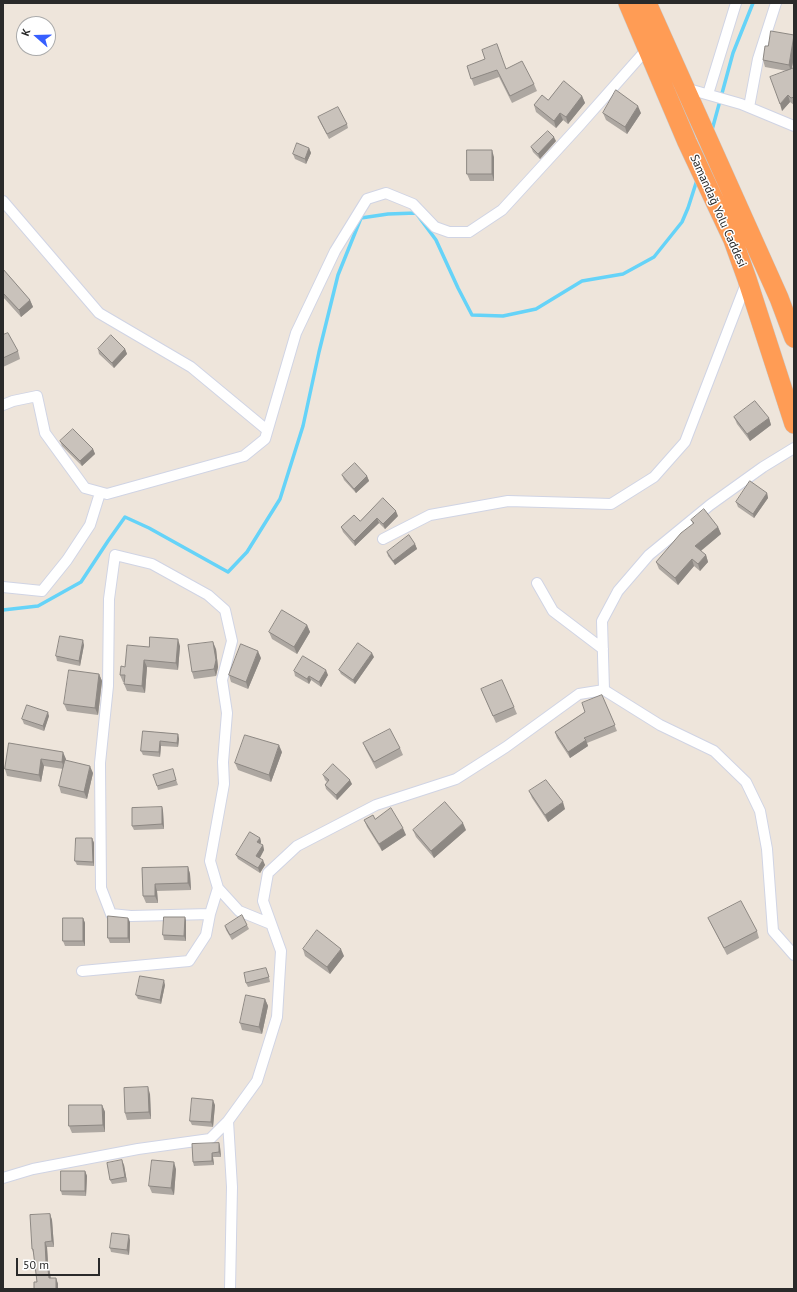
<!DOCTYPE html>
<meta charset="utf-8">
<style>
body{margin:0}
#map{position:relative;width:797px;height:1292px;overflow:hidden;background:#eee5db;font-family:"PT Sans",sans-serif}
canvas{display:block}
.frame{position:absolute;inset:0;border:4px solid #2a2a2a;pointer-events:none}
.north{position:absolute;left:16px;top:16px;width:40px;height:40px;box-sizing:border-box;background:#fff;border:1px solid #aaa;border-radius:50%;rotate:290deg;font-size:11px;font-weight:700;line-height:16px;text-align:center;color:#2a2a2a}
.north::after{content:'';display:block;margin:auto;width:14px;height:18px;background:#375fff;clip-path:polygon(50% 0,100% 100%,50% 72%,0 100%)}
.scale{position:absolute;left:16px;top:1258px;width:84px;height:18px;box-sizing:border-box;border:2px solid #2a2a2a;border-top:0;padding-left:5px;font-size:12px;line-height:14px;white-space:nowrap;color:#2a2a2a;-webkit-text-stroke:3px #fff;paint-order:stroke}
</style>
<div id="map">
<canvas width="797" height="1292"></canvas>
<div class="frame"></div>
<div class="north">K</div>
<div class="scale">50 m</div>
</div>
<script>
const ctx = document.querySelector('canvas').getContext('2d');
ctx.lineJoin = 'round';
function strokePath(path, color, width, dash) {
  ctx.strokeStyle = color;
  ctx.lineWidth = width;
  ctx.lineCap = dash ? 'butt' : 'round';
  ctx.setLineDash(dash || []);
  ctx.stroke(path);
}
function paint(path, color) {
  ctx.fillStyle = color;
  ctx.fill(path, 'evenodd');
}
function drawText(font, color, halo, rows, align = 'center') {
  ctx.font = font + ' "PT Sans",sans-serif';
  ctx.lineWidth = 3;
  ctx.setLineDash([]);
  ctx.textBaseline = 'middle';
  ctx.strokeStyle = halo;
  ctx.fillStyle = color;
  for (const [text, x, y, turn = 0] of rows) {
    ctx.save();
    ctx.translate(x, y);
    ctx.rotate((+turn || 0) * Math.PI / 180);
    ctx.textAlign = isNaN(turn) ? turn : align;
    if (halo) ctx.strokeText(text, 0, 0);
    ctx.fillText(text, 0, 0);
    ctx.restore();
  }
}
strokePath(new Path2D(`
 M712 130 733 53 753 3
 M3 610 38 606 81 582 108 541 125 517 149 528 228 572 247 552 280 499 303 426 319 352 338 275 361 218 388 214 416 213 436 240 458 288 472 315 503 316 536 309 582 281 623 274 654 257 682 222 688 208 697 180`), '#65d3f8', 3.5);
const street = new Path2D(`
 M685 88 741 104 794 126
 M708 94 736 3
 M749 107 758 59 776 3
 M3 201 99 313 191 367 267 430
 M3 405 13 401 37 396 45 433 85 488 107 494 244 456 265 439 296 333 335 251 367 199 386 193 413 204 435 227 449 232H469L502 210 579 126 647 49
 M383 539 430 515 508 501 611 504 654 477 685 442 747 281
 M537 583 553 611 603 649
 M3 587 42 591 67 560 90 525 100 493
 M604 690 602 621 618 591 649 555 710 505 763 467 794 448
 M218 888 210 914 131 916 111 914 101 888 100 763 108 686 109 599 115 555 152 564 208 595 225 610 232 641 222 680 227 713 223 762 224 784 210 861 218 888 239 911 271 924
 M82 971 189 961 206 935 210 914
 M228 1121 232 1187 230 1289
 M3 1178 33 1169 138 1149 210 1139 228 1121 257 1081 277 1017 281 951 263 901 268 873 297 846 376 805 456 779 506 747 579 694 604 690 660 725 714 751 746 782 760 811 767 849 773 931 794 955`);
const highway = new Path2D(`
 M628 3 687 142 733 240 747 279 794 424
 M647 3 779 298 794 338`);
strokePath(street, '#d0d4e4', 12);
strokePath(highway, '#c8c8c8', 20);
strokePath(street, '#fff', 10);
strokePath(highway, '#ff9c55', 19);
paint(new Path2D(`
 M794 35V57L792 69 794 68V105L790 102 782 111 787 71 765 67 763 60 768 46Z
 M467 66 506 69 534 84 537 91 512 103 499 77 474 86Z
 M582 96 585 103 568 124 563 120 556 128 536 112 534 105Z
 M603 113H641L627 134 606 120Z
 M318 117 347 124 348 128 329 139 320 122Z
 M556 141 540 159 533 152 531 147Z
 M309 148 311 153 306 164 295 159 293 154Z
 M494 157V181H470L467 174Z
 M3 269 30 300 33 307 21 317 3 297Z
 M3 335 18 351 20 359 3 367Z
 M98 349H125L127 354 114 368 99 354Z
 M734 417 769 418 771 425 750 441 737 424Z
 M60 441 93 449 95 454 82 466 62 446Z
 M342 475 367 476 369 481 356 493 344 480Z
 M767 493 768 498 754 518 738 507 736 502Z
 M398 516 385 529 379 523 355 546 343 532 341 527 360 521Z
 M691 520 718 527 721 534 701 551 706 555 708 562 700 571 694 566 678 585 659 569 656 562 693 524Z
 M415 544 417 549 395 565 388 556 387 552Z
 M307 625 310 632 297 654 272 639 269 632Z
 M84 645 80 666 57 661 56 656Z
 M180 646 178 670 147 667 145 693 127 691 124 684 125 682H123L120 675 125 667 149 647Z
 M216 649 218 667 216 676 194 679 192 672Z
 M374 657 355 684 341 674 339 670Z
 M261 658 248 689 231 682 229 675Z
 M294 671 328 675 321 687 311 680 309 684 295 676Z
 M99 674 102 681 98 715 67 711 64 704Z
 M481 689 514 707 517 714 496 723Z
 M602 695 617 731 587 743 588 746 570 758 557 738 555 732 585 712Z
 M49 716 44 731 24 724 22 719Z
 M143 731 178 734 179 739 178 747 161 746 160 757 143 755 141 751Z
 M9 743 66 759V760L93 773 87 799 61 793 59 786 63 769 44 766 41 782 7 776 5 769Z
 M363 743 400 748 403 755 376 769 366 750Z
 M282 752 271 782 238 770 235 763Z
 M174 774 178 785 158 790 157 786Z
 M323 775 352 784 337 800 326 789 325 785 327 782 325 780Z
 M529 791 565 809 548 822 532 798Z
 M162 807 163 811 164 829 134 830 132 826Z
 M375 819 406 835 382 851 367 827 364 820Z
 M413 830H466L434 858 416 837Z
 M92 838 94 843V866L77 865 75 861Z
 M260 838 261 842 260 844 263 845 264 850 260 858 265 865 260 873 238 859 236 855Z
 M188 867 190 874 191 890 157 891 158 903H146L143 896 142 868Z
 M185 917 186 921V941L164 940 163 935Z
 M83 918 85 923V946H65L63 941Z
 M708 918 757 931 759 938 727 955 711 924Z
 M130 922V943H110L108 938Z
 M247 925 249 929 232 940 226 930 225 926Z
 M303 949 344 956 330 974 305 956Z
 M268 973 270 982 248 987 246 983Z
 M165 985 161 1004 138 999 136 995Z
 M265 999 268 1006 262 1034 242 1030 240 1023Z
 M150 1094 151 1119 127 1120 125 1113Z
 M102 1105 105 1112V1132L72 1133 69 1126Z
 M215 1105 213 1127 192 1125 190 1121Z
 M219 1143 220 1147 221 1157H213L214 1165 194 1166 193 1162Z
 M124 1165 127 1182 112 1184 110 1180Z
 M176 1169 174 1195 152 1193 149 1186Z
 M85 1171 87 1176 86 1196 62 1195 61 1191Z
 M50 1214 52 1220 54 1247H47L48 1263 49 1267 51 1278H56L58 1284 37 1282 34 1255 32 1249Z
 M130 1240 129 1255 111 1252 110 1248Z`), '#ada7a1');
paint(new Path2D(`
 M794 36V57L791 72 789 65Z
 M788 95 790 102 782 111 780 104Z
 M582 96 585 103 568 124 566 117Z
 M638 106 641 113 627 134 625 127Z
 M560 113 563 120 556 128 554 121Z
 M554 137 556 141 540 159 538 154Z
 M309 148 311 153 306 164 305 159Z
 M492 150 494 157V181L492 174Z
 M30 300 33 307 21 317 19 310Z
 M125 349 127 354 114 368 112 363Z
 M769 418 771 425 750 441 747 434Z
 M93 449 95 454 82 466 80 461Z
 M367 476 369 481 356 493 354 489Z
 M767 493 768 498 754 518 753 514Z
 M396 511 398 516 385 529 383 524Z
 M377 518 379 523 355 546 354 541Z
 M718 527 721 534 698 553 695 546Z
 M415 544 417 549 395 565 393 561Z
 M706 555 708 562 700 571 698 564Z
 M692 559 694 566 678 585 675 578Z
 M307 625 310 632 297 654 294 647Z
 M178 639 180 646 178 670 176 663Z
 M83 640 84 645 80 666 79 661Z
 M213 642 216 649 218 667 216 676 214 669Z
 M258 651 261 658 248 689 246 682Z
 M372 653 374 657 355 684 353 680Z
 M144 660 147 667 145 693 142 686Z
 M326 670 328 675 321 687 319 682Z
 M99 674 102 681 98 715 95 708Z
 M309 676 311 680 309 684 307 679Z
 M48 712 49 716 44 731 43 726Z
 M178 734 179 739 178 747 177 743Z
 M586 740 588 746 570 758 568 752Z
 M160 741 161 746 160 757 159 752Z
 M279 745 282 752 271 782 269 775Z
 M63 752 66 759 64 769 62 762Z
 M41 759 44 766 41 782 39 775Z
 M90 766 93 773 87 799 84 792Z
 M350 780 352 784 337 800 336 795Z
 M563 802 565 809 548 822 545 815Z
 M162 807 163 811 164 829 162 824Z
 M463 823 466 830 434 858 431 851Z
 M403 828 406 835 382 851 379 844Z
 M92 838 94 843V866L93 862Z
 M260 838 261 842 259 846 257 842Z
 M263 845 264 850 258 861 256 856Z
 M263 860 265 865 260 873 258 868Z
 M188 867 190 874 191 890 188 883Z
 M155 884 157 891 158 903 155 896Z
 M185 917 186 921V941L184 936Z
 M83 918 85 923V946L83 941Z
 M128 918 130 922V943L128 938Z
 M341 949 344 956 330 974 327 967Z
 M164 980 165 985 161 1004 160 1000Z
 M265 999 268 1006 262 1034 259 1027Z
 M148 1087 150 1094 151 1119 149 1112Z
 M213 1100 215 1105 213 1127 211 1122Z
 M102 1105 105 1112V1132L103 1125Z
 M219 1143 220 1147 221 1157 219 1152Z
 M212 1153 213 1157 214 1165 212 1161Z
 M122 1160 124 1165 127 1182 125 1177Z
 M174 1162 176 1169 174 1195 171 1188Z
 M85 1171 87 1176 86 1196 85 1191Z
 M50 1214 52 1220 54 1247 52 1241Z
 M129 1235 130 1240 129 1255 127 1250Z
 M45 1242 47 1247 48 1263 49 1267 51 1283 49 1278 46 1262Z
 M56 1278 58 1284V1289H56Z`), '#8d8883');
const building = new Path2D(`
 M771 31 794 35 789 65 763 60 765 46H768Z
 M497 44 506 69 522 61 534 84 510 96 497 70 471 79 467 66 485 59 482 50Z
 M794 68V97L791 98 788 95 780 104 770 77Z
 M564 81 582 96 566 117 560 113 554 121 534 105 542 95 548 100Z
 M616 90 638 106 625 127 603 113Z
 M338 107 347 124 327 134 318 117Z
 M548 131 554 137 538 154 531 147Z
 M297 143 309 148 305 159 293 154Z
 M467 150H492V174H467Z
 M3 269 30 300 19 310 3 293Z
 M8 333 18 351 3 358V335Z
 M111 335 125 349 112 363 98 349Z
 M755 401 769 418 747 434 734 417Z
 M73 429 93 449 80 461 60 441Z
 M355 463 367 476 354 489 342 475Z
 M750 481 767 493 753 514 736 502Z
 M383 498 396 511 383 524 377 518 354 541 341 527 354 515 360 521Z
 M704 509 718 527 695 546 706 555 698 564 692 559 675 578 656 562 681 533 694 523 691 520Z
 M409 535 415 544 393 561 387 552Z
 M282 610 307 625 294 647 269 632Z
 M60 636 83 640 79 661 56 656Z
 M150 637 178 639 176 663 144 660 142 686 124 684 125 675H120L121 666 125 667 127 645 149 647Z
 M213 642 216 660 214 669 192 672 188 645Z
 M358 643 372 653 353 680 339 670Z
 M241 644 258 651 246 682 229 675Z
 M303 656 326 670 319 682 309 676 307 679 294 671Z
 M69 670 99 674 95 708 64 704Z
 M502 680 514 707 493 716 481 689Z
 M602 695 615 725 584 738 586 740 568 752 555 732 585 712 582 703Z
 M27 705 48 712 43 726 22 719Z
 M390 729 400 748 374 762 363 743Z
 M143 731 178 734 177 743 160 741 159 752 141 751Z
 M245 735 279 745 269 775 235 763Z
 M9 743 63 752 62 762 41 759 39 775 5 769Z
 M65 760 90 766 84 792 59 786Z
 M333 764 350 780 336 795 325 785 329 780 323 775Z
 M173 769 176 780 157 786 153 775Z
 M546 780 563 802 545 815 529 791Z
 M445 802 463 823 431 851 413 830Z
 M162 807V824L132 826V808Z
 M391 808 403 828 379 844 364 820 373 815 375 819Z
 M250 832 260 838 257 842 263 845 256 856 263 860 258 868 236 855Z
 M76 838H92L93 862 75 861Z
 M188 867V883L155 884V896H143L142 868Z
 M741 901 757 931 724 948 708 918Z
 M242 915 247 925 230 935 225 926Z
 M108 916 128 918V938H108Z
 M164 917H185L184 936 163 935Z
 M63 918H83V941H63Z
 M317 930 341 949 327 967 303 949Z
 M266 968 269 977 246 983 244 973Z
 M140 976 164 980 160 1000 136 995Z
 M246 995 265 999 259 1027 240 1023Z
 M148 1087 149 1112 125 1113 124 1088Z
 M192 1098 213 1100 211 1122 190 1121Z
 M69 1105H102L103 1125 69 1126Z
 M219 1143V1152L212 1153V1161L193 1162 192 1144Z
 M122 1160 125 1177 110 1180 107 1163Z
 M152 1160 174 1162 171 1188 149 1186Z
 M61 1171H85V1191H61Z
 M50 1214 52 1241 45 1242 46 1262 47 1261 49 1278H56V1289H34V1282H37L33 1249H32L30 1215Z
 M112 1233 129 1235 127 1250 110 1248Z`);
paint(building, '#c9c2bb');
strokePath(building, '#8d8883', 1);
drawText('12px', '#2a2a2a', '#fff', [
 ["Samandağ Yolu Caddesi",718,211,66]
]);
</script>
